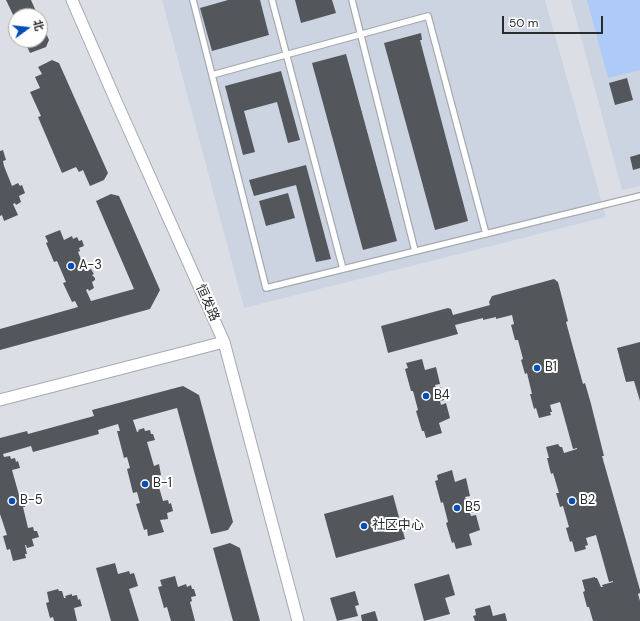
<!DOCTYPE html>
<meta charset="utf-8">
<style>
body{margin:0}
#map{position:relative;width:640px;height:621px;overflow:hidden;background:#dbdfe5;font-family:"DM Sans","Noto Sans SC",sans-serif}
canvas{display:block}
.north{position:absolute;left:8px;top:8px;width:40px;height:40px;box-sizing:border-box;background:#fff;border:1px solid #a9aaab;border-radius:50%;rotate:75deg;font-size:11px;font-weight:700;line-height:16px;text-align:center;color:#292b2d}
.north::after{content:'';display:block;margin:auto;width:14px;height:18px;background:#024db7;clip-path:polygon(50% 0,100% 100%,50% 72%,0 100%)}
.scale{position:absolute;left:502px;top:16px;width:101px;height:18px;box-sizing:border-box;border:2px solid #292b2d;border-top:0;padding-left:5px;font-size:12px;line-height:14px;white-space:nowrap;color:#292b2d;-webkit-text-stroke:3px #fff;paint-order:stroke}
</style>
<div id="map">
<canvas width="640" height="621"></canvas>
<div class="north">北</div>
<div class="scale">50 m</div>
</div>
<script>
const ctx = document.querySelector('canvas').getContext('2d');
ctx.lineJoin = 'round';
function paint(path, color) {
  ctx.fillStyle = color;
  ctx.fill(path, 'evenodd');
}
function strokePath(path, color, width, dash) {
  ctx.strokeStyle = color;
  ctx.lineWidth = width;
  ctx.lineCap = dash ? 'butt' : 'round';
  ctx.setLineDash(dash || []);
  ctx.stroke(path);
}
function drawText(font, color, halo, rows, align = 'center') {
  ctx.font = font + ' "DM Sans","Noto Sans SC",sans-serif';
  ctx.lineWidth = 4;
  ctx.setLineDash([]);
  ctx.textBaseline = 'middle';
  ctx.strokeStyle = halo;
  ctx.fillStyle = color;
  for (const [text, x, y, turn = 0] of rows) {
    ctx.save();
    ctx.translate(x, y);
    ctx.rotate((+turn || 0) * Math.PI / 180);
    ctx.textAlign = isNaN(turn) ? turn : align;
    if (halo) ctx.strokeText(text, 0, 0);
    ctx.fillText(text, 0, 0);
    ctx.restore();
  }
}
paint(new Path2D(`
 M162 0H545L606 217 244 308Z
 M571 0H640V186L622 190Z`), '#cdd4e1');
paint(new Path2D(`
 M587 0H640V70L608 78Z`), '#adcaf8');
paint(new Path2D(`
 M6 0H31L38 16H16V21Z
 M228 0H260L269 35 212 51 200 8Z
 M295 0H332L336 13 301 23Z
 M40 20 49 40 46 47 30 53 24 40H40Z
 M421 33 422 40H420L468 221 435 230 384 43Z
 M346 54 397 241 363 250 312 63Z
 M52 60 59 63 108 173 104 180 90 186 83 170 79 172 76 167 62 173 38 117 41 116 30 92 40 88 35 77 42 74 38 67Z
 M281 71 300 140 288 143 277 102 244 111 255 152 243 155 225 86Z
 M627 78 633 100 615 105 609 83Z
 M3 150 6 160 3 161 4 166 12 186 18 183 20 186 22 185 25 193 19 196 21 202 16 205 15 203 13 204 18 215 4 221 2 215 0 216V151Z
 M640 154V168L633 170 630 157Z
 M306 165 331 259 316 262 296 185 254 196 249 180Z
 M288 193 295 218 266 226 259 201Z
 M111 194 119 196 160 290 150 309 0 350V329L78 307 75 301 72 302 63 283 66 282 57 261 54 262 46 243 48 242 45 236 60 230 64 240 72 236 73 239 77 237 79 241 82 240 84 246 79 248 80 251 78 252 86 271 91 269 94 274 92 275 95 278V280L92 282 94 288 89 291 88 289 86 290 91 301 134 289 96 201Z
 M554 279 558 282 568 321 566 322 583 384 585 383 591 404 604 456H602L640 590V593L638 594 640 601V621H593L589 607H587L583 592 585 591 582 580 595 577V578H597L601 587H603L602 585 613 582V581L609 582 596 535 586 538 588 545 585 546 586 549 575 552 572 541 570 542 566 528 569 527 563 506 560 507 556 493H559L553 473 551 474 547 458H549L546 447 558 444 560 447H562L564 453 577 449V448L573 449 560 402 550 405 552 412H550L551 415 539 418 536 408 534 409 530 394H532L527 373 525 374 521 360 523 359 518 340H515L511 325 514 324 512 315 496 319V317L483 320V318L455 325 458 334 388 353 381 326 448 308 451 309 453 315 490 305 489 302 492 296Z
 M640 342V401L634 381 626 382 617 348Z
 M422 359 425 370 436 367 440 384 435 385 436 388 441 387 444 400 440 401 441 405 446 403 450 418 439 423 442 433 426 438 424 431H422L416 411 418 410 413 391H411L405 369 408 368 406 363Z
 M183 386 199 395 233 522 228 530 211 534 177 408 133 420 137 432 139 431 138 430 144 428 145 431 150 430 151 434H153L155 440 147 442 154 466 159 464 161 475 156 477 163 501 168 500 169 504 171 503 173 511 167 513 168 519 160 520 164 532 148 536 147 529 144 530 136 504 140 503 137 492 133 493 127 469 130 468 127 457 124 458 117 431H120L118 424 98 430 99 434 33 452 31 446 3 454 4 457 10 456 11 459 15 458 16 462 18 461 20 468 12 470 19 495H21L25 507H23L28 528 33 527 34 531H37L39 537 32 539 34 546 27 548 26 545H25L27 554H25L26 558 13 561 10 549 7 550 3 536 7 535 0 514V438L27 431 28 434 94 416 92 410Z
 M452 470 455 482 466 478 470 496 465 497 466 500 471 499 474 512 470 513 471 516 476 515 480 530 469 534 472 545 456 549 454 542 452 543 446 523 448 522 443 502 441 503 435 481 438 480 437 475Z
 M393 495 405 539 336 558 324 514Z
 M230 543 240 548 260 621H233L213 548Z
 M115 563 118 574 129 571 130 574 134 573 138 586 129 589 139 621H111L96 568Z
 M449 574 455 595 445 598 450 614 424 621 414 584Z
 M175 576 178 587 186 584 187 587 191 585 192 589H194L196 596 191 597 192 601 190 602 195 621H171L167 607 164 608 158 587 162 586 160 580Z
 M58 589 59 591H62L64 598H66L65 596 72 594V596L77 595 78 600 80 599 82 606 74 608 77 621H54L53 617 50 618 46 603 49 602 47 592Z
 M355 591 359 605 355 606 358 616 337 621 330 598Z
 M490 605 493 616 505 613 507 621H475L473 616 476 615 475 609Z
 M375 611 378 621H362L361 615Z`), '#53575c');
const lane = new Path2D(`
 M193 0 266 288 640 196
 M272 0 343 269
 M352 0 415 251
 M212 75 428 16 486 234`);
const street = new Path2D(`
 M72 0 116 101 224 342 298 621
 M0 400 224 342`);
strokePath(lane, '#a6a9af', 8);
strokePath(street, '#a6a9af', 13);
strokePath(lane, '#fff', 5.5);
strokePath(street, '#fff', 11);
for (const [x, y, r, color] of [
 [71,266,4,"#024db7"],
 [537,368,4,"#024db7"],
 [426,396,4,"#024db7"],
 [145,484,4,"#024db7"],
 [12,501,4,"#024db7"],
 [572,501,4,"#024db7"],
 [457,508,4,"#024db7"],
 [364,526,4,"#024db7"]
]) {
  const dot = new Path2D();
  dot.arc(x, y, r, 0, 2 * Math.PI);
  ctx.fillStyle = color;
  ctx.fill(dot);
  strokePath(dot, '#fff', 1.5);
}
drawText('13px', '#292b2d', '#fff', [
 ["A-3",79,266],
 ["B1",545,368],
 ["B4",434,396],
 ["B-1",153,484],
 ["B-5",20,501],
 ["B2",580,501],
 ["B5",465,508],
 ["社区中心",372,526]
], 'left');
drawText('13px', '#292b2d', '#fff', [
 ["恒发路",207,303,66]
]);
</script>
